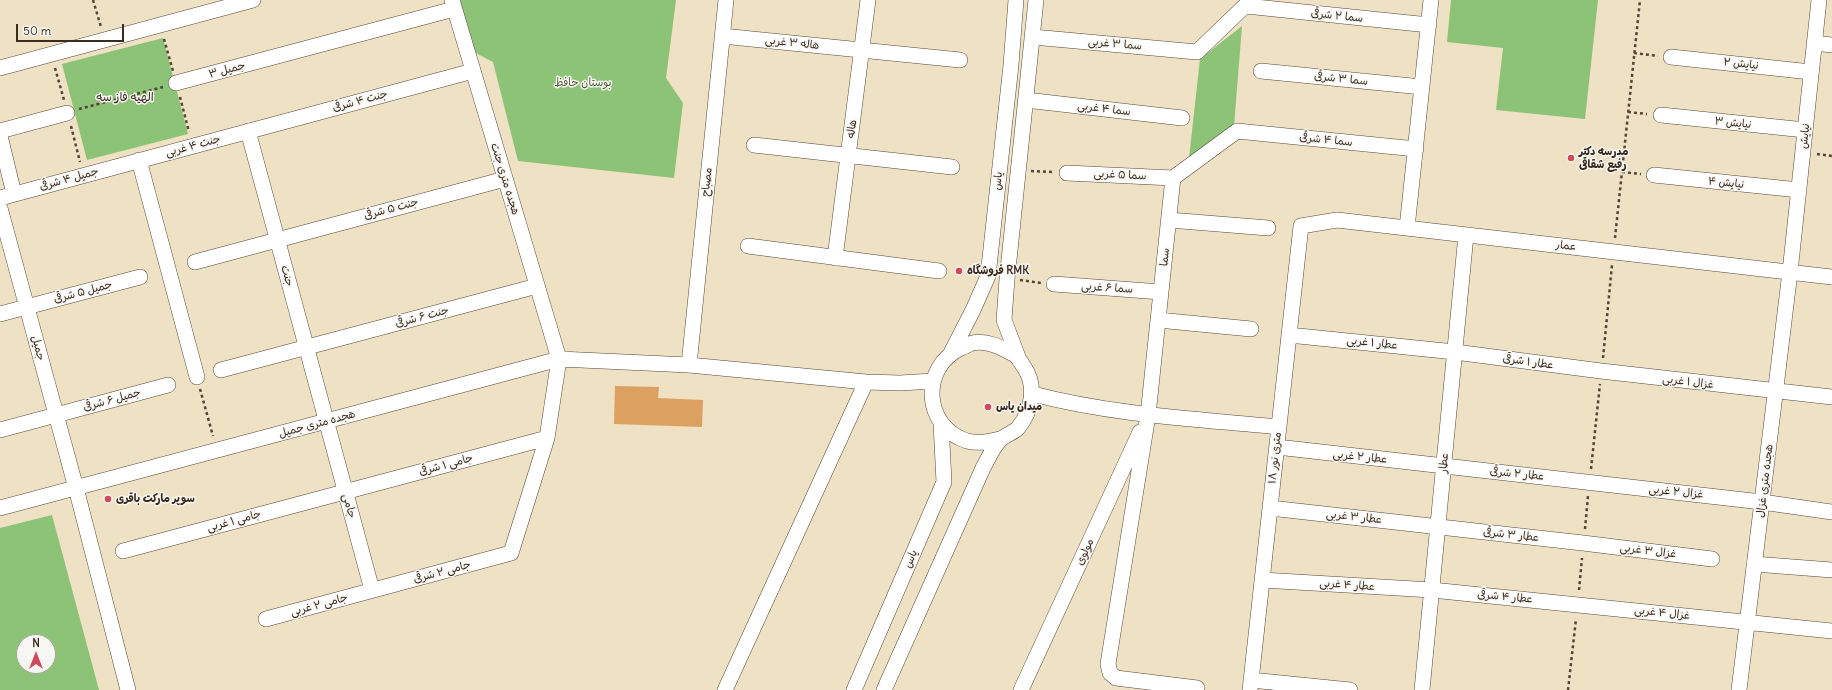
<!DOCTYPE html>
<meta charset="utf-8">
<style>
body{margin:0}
#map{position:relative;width:1832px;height:690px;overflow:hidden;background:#efe1c3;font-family:Delius,sans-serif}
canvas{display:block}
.north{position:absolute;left:16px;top:634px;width:40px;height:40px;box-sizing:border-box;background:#f6f6f2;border:1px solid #aba49d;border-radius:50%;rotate:0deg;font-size:11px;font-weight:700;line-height:16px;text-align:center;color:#3b2a1e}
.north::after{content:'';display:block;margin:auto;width:14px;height:18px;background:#d1495b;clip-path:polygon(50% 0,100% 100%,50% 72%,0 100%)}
.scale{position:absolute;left:16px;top:24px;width:108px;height:18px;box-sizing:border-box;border:2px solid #3b2a1e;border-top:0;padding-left:5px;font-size:12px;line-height:14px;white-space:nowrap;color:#3b2a1e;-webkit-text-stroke:3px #f6f6f2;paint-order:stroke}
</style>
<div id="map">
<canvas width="1832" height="690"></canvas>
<div class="north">N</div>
<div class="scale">50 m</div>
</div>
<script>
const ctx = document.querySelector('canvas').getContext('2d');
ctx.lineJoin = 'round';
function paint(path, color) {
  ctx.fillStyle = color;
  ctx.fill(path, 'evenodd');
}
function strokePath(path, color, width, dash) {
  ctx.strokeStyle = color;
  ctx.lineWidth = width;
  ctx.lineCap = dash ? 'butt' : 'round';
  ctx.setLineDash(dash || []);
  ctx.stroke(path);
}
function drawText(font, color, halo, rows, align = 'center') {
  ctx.font = font + ' Delius,"Playpen Sans Arabic",sans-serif';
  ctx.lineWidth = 3;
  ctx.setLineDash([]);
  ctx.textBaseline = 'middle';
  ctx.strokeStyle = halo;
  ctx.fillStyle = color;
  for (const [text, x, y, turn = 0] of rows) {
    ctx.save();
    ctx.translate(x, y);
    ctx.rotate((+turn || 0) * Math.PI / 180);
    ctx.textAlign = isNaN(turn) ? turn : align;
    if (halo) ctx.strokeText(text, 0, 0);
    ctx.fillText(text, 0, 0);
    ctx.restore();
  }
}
paint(new Path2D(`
 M458 0H676L666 78 683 103 674 178 518 161 493 62 472 51Z
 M1451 0H1598L1585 119 1496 110 1503 48 1447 42Z
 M1242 26 1234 126 1189 158 1200 59Z
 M163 38 188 134 87 160 62 64Z
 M52 515 99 690H0V528ZM24 642H48V666H24Z`), '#8cc376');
paint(new Path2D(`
 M615 386 659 387 658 398 703 400 702 427 614 424Z`), '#dca161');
const minor = new Path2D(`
 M1246 6 1429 25
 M722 36 960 60
 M1033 37 1197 52 1251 0
 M1814 43 1832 45
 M1671 57 1811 72
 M0 68 253 0
 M1261 71 1422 87
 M176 83 454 9
 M1026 100 1182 118
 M1661 115 1805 130
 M0 131 67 113
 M248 131 372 590
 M0 136 14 194
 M754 145 952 167
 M139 160 197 377
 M1067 173 1173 178
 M1654 175 1799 190
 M0 198 473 71
 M0 208 76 488 128 690
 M1169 220 1268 228
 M1407 228 1431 0
 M748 246 939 271
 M835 258 868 0
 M195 262 505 179
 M1054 284 1161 292
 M0 314 140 277
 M1158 320 1251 329
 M1289 335 1455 352 1601 371 1832 397
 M951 353 973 310 988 276 1011 65 1016 0
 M1018 357 1004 320 1007 279 1036 0
 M689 365 726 0
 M221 370 537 286
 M1033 394C1113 415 1197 419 1279 427
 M0 430 168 385
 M1277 447 1762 502 1832 512
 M0 508 559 359 689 365 866 382 900 383 933 381
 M1270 508 1583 543 1712 559
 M123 551 547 438
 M1754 564 1832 570
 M1262 580 1432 590 1832 631
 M266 619 511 553 547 438 559 359 452 0
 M1251 680 1350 690
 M1197 688 1116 678 1110 673 1108 664 1148 415 1173 178 1237 131 1416 149
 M725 690 866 382
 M854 690 944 482 941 423
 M884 690 983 468C988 459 993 447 1000 440 1005 435 1013 433 1018 428 1032 411 1037 386 1024 367 1021 363 1019 358 1015 355 1002 348 988 340 972 343 969 344 965 347 961 348 920 367 923 427 967 441 978 444 989 442 1000 439
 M1021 690 1140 432
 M1250 690 1301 226 1337 220 1832 277
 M1422 690 1466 235
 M1739 690 1790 272 1819 0`);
strokePath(minor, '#564537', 16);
strokePath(new Path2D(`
 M93 0 101 27
 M164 39 173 71
 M1634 53 1658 56
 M55 68 64 100
 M180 97 189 132
 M79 109 163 87
 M1628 112 1647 114
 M71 126 80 162
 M1817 154 1832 156
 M1031 171 1054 172
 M1622 172 1641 174
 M1615 238 1640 0
 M1020 280 1041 283
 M1603 358 1612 265
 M200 389 213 436
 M1591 469 1600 384
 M1585 529 1588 496
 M1579 590 1582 558
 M1568 690 1576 619`), '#564537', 2.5, [3, 3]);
strokePath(minor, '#fff', 15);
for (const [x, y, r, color] of [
 [1571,158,4,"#d1495b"],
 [959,271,4,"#d1495b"],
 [988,407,4,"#d1495b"],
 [108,499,4,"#d1495b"]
]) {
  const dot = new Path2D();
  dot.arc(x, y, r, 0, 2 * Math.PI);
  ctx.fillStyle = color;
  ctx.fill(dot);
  strokePath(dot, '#f6f6f2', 1.5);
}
drawText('11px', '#3b2a1e', '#f6f6f2', [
 ["سما ۲ شرقی",1337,16,6],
 ["هاله ۳ غربی",792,43,6],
 ["سما ۳ غربی",1115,44,5],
 ["نیایش ۲",1741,64,6],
 ["جمیل ۳",227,70,-15],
 ["سما ۳ شرقی",1341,79,6],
 ["جنت ۴ شرقی",360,101,-15],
 ["سما ۴ غربی",1104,109,7],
 ["نیایش ۳",1733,123,6],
 ["هاله",852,129,-83],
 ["نیایش",1805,136,-84],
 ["سما ۴ شرقی",1326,140,6],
 ["جنت ۴ غربی",193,146,-15],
 ["سما ۵ غربی",1120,175,3],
 ["جمیل ۴ شرقی",69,179,-15],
 ["هجده متری جنت",505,179,73],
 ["یاس",998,181,-84],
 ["مصباح",707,182,-84],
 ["نیایش ۴",1726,183,6],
 ["جنت ۵ شرقی",391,209,-15],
 ["عمار",1566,246,6],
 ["سما",1165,257,-84],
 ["جنت",287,276,75],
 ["سما ۶ غربی",1107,288,4],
 ["جمیل ۵ شرقی",83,292,-15],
 ["جنت ۶ شرقی",422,317,-15],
 ["عطار ۱ غربی",1372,343,6],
 ["جمیل",38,348,75],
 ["عطار ۱ شرقی",1528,362,8],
 ["غزال ۱ غربی",1688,382,7],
 ["جمیل ۶ شرقی",112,400,-15],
 ["هجده متری جمیل",317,424,-15],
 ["عطار ۲ غربی",1360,457,6],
 ["۱۸ متری نور",1275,458,-84],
 ["عطار",1444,463,-85],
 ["جامی ۱ شرقی",446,465,-15],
 ["عطار ۲ شرقی",1517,474,6],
 ["هجده متری غزال",1765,481,-83],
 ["غزال ۲ غربی",1676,492,6],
 ["جامی",349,506,75],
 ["عطار ۳ غربی",1354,517,6],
 ["جامی ۱ غربی",234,521,-15],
 ["عطار ۳ شرقی",1511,535,6],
 ["غزال ۳ غربی",1648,551,7],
 ["مولوی",1085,552,-65],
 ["یاس",911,559,-67],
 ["جامی ۲ شرقی",442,572,-15],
 ["عطار ۴ غربی",1347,585,4],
 ["عطار ۴ شرقی",1505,597,5],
 ["جامی ۲ غربی",319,605,-15],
 ["غزال ۴ غربی",1662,613,6]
]);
drawText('11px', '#535838', '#f6f6f2', [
 ["بوستان حافظ",583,83]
]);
drawText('bold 11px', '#3b2a1e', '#f6f6f2', [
 ["مدرسه دکتر",1579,152],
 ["رفیع شقاقی",1579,165],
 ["فروشگاه RMK",967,271],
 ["میدان یاس",996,407],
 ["سوپر مارکت باقری",116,499]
], 'left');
drawText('12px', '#3b2a1e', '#f6f6f2', [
 ["الهیه فاز سه",125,98]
]);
</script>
